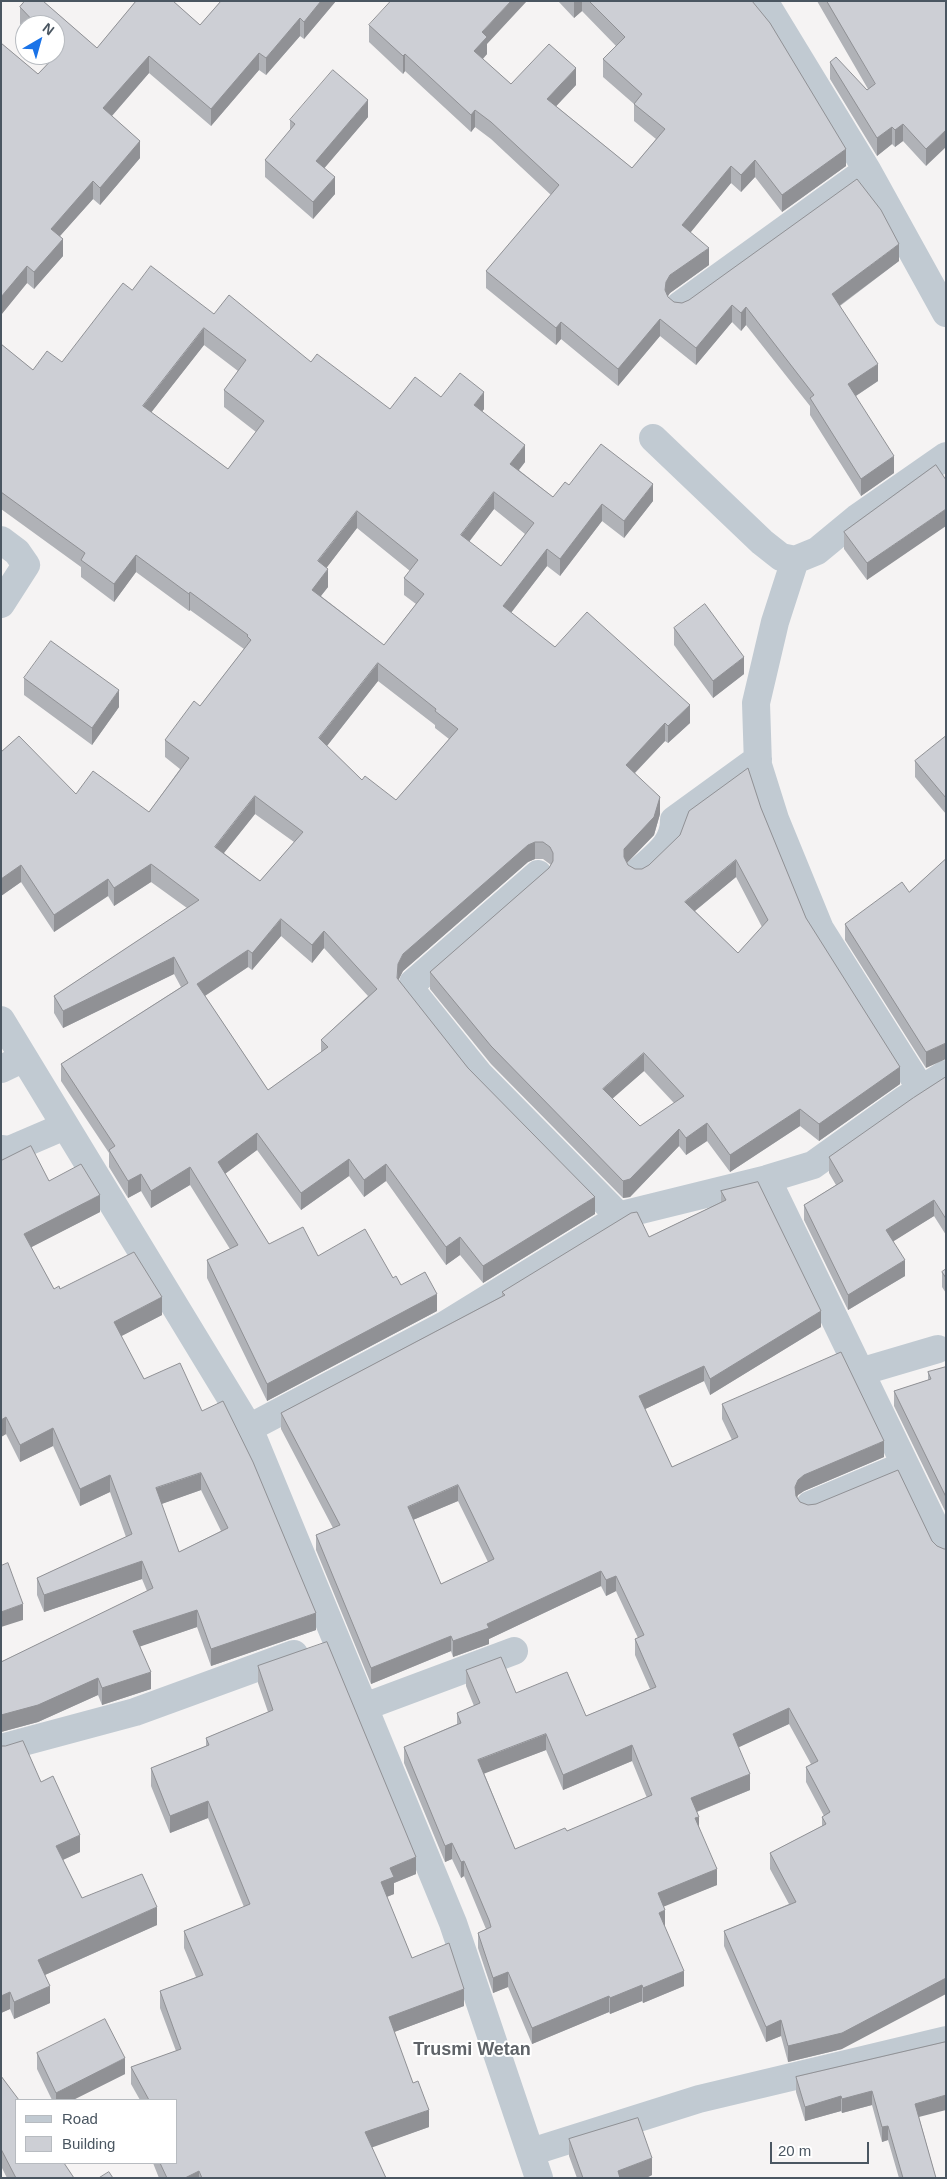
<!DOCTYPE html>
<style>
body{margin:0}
#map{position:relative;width:947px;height:2179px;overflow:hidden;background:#f5f3f3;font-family:Helvetica,sans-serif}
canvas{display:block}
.frame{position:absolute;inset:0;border:2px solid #4a5661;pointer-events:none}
.legend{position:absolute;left:15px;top:2099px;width:162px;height:65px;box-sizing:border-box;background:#fff;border:1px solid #b7bbc0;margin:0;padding:6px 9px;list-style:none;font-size:15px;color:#4a5661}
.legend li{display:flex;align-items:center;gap:10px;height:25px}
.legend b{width:25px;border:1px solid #b7bbc0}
.north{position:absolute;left:15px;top:15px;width:50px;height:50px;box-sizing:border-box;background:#fff;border:1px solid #b7bbc0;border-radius:50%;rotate:38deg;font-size:14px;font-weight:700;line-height:20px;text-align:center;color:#4a5661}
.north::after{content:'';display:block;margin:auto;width:18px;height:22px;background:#1a73e8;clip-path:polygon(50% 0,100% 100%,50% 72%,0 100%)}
.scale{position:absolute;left:770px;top:2142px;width:99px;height:22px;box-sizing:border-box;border:2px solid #4a5661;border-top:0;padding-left:6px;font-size:15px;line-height:18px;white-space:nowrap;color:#4a5661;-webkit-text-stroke:4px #fff;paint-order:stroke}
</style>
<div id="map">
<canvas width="947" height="2179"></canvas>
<div class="frame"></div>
<ul class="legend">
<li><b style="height:6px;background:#c1cad2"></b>Road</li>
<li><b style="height:14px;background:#cdcfd5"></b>Building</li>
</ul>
<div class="north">N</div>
<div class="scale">20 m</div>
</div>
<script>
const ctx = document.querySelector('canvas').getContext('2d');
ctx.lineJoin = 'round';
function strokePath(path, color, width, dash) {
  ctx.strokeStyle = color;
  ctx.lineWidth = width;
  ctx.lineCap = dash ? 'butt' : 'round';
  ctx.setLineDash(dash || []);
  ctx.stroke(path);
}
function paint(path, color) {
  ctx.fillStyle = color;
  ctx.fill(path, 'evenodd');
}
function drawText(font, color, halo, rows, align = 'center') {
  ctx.font = font + ' Helvetica,sans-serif';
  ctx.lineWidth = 4;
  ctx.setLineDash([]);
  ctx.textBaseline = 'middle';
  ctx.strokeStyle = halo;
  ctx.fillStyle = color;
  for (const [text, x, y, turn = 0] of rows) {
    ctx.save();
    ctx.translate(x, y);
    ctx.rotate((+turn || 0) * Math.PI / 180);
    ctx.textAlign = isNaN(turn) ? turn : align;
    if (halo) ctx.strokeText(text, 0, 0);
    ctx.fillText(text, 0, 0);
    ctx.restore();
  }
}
strokePath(new Path2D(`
 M764 1 867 170 946 313
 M680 305 867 170
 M653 438 762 542 781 557 795 560 817 551 857 518 946 456
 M1 540 17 552 26 565 1 604
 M795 560 775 622 756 703 758 765 775 819 820 929 921 1089
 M639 871C655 856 674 845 674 820L758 759
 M538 874 413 983 412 991 479 1074 620 1217
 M1 1020 249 1428 453 1923 539 2178
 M1 1069 24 1058
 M1 1149 9 1150 65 1126
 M767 1179 946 1549
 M860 1372 938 1349
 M249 1428 445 1325 625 1214 767 1179 813 1165 904 1100 946 1074
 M810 1505 905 1465
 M364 1707 514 1651
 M1 1748 135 1712 294 1654
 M531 2152 699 2099 946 2040`), '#c1cad2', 28);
paint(new Path2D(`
 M25 1H43L97 48 136 1H173L200 25 221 1H336L304 39 300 36 266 75 259 70 211 126 149 73 112 116 140 141V158L100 205 93 199 60 236 63 239V256L34 289 27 283 1 315V43L38 74 53 58 50 55H55V25H25V30L20 24V7Z
 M558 1H752L846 166 782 212 755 177 741 192 731 183 690 232 709 265 670 293 667 297 674 302 682 303 899 261 840 306 878 381 856 396 894 473 861 496 810 415V406L746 325 741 331 732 322 696 365 660 336 618 386 561 339 556 345 486 288V271L551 195 491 139 475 127 471 132 405 71 403 74 369 42V25L487 44V54L483 59 511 84 576 85 556 106 632 168 656 139 634 121V104L603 77V59L616 46 582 11 574 18Z
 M817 1H946L926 166 903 141 895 147 892 144 877 156 830 79V62L867 90 868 89Z
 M368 117 324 168 335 194 313 219 265 177V160L290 131V120Z
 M132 290 214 314 311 362 390 409 441 397 484 409 482 411 525 462 519 470 553 497 569 485 653 501 624 538 602 521 560 576 547 566 511 613 555 647 690 723 668 743 665 741 635 773 660 814 654 835 627 863 628 865 635 869H642L761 808 806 918 900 1084 819 1141 800 1126 730 1172 707 1141 686 1155 679 1146 630 1197 623 1198 491 1064 430 989V972L549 868 551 865 543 859H535L528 862 403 971 398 980 468 1068 595 1214 483 1283 460 1255 446 1265 386 1181 364 1197 349 1176 301 1210 257 1150 225 1174 269 1244 318 1256 393 1278 401 1285 437 1311 267 1401 207 1278V1260L230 1249 190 1185 151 1208 141 1191 128 1198 109 1167V1153L61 1081V1064L181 987 174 974 63 1028 54 1013V996L187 908 151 882 114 906 108 896 54 932 21 882 1 896V752L76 794 149 812 180 769 165 757V740L200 706 244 649 190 610 189 611 136 572 114 602 81 577V567L1 509V344L33 370 62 362ZM204 345 238 371 224 390V407L256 432 228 469 151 412ZM494 509 525 534 501 566 469 542ZM357 528 410 571 404 578V595L416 604 384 645 321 596 328 587 326 568ZM378 681 435 725V728L449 739 396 800 362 780 327 746ZM255 814 294 842 260 881 224 853ZM736 877 762 927 738 953 695 911ZM281 936 312 963 324 948 368 996 321 1040V1052L268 1090 205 996 248 967 252 970ZM644 1071 674 1103 640 1126 612 1098Z
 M936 465 867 580 844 549V532Z
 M674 628 744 674 713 698 674 645Z
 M24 678 119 707 92 745 24 695Z
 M946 736V814L915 777V761Z
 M946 859 926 1068 845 940V924L909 892Z
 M946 1077V1235L934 1216 893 1241 905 1276 848 1310 804 1220V1205L836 1185 829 1173V1157Z
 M1 1161 49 1181 100 1212 31 1247 54 1289H60L162 1315 121 1336 144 1379 202 1411 316 1630 211 1666 197 1627 140 1646 151 1689 102 1705 98 1695 38 1722 1 1732V1662L147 1591 142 1579 44 1612 37 1595V1578L126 1537 110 1492 80 1506 53 1446 20 1462 6 1434 1 1437ZM201 1490 221 1531 179 1552 161 1504Z
 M721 1191 821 1327 710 1395 704 1381 645 1409 672 1467 732 1440 722 1419V1404L884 1457 804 1491 798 1495 797 1497 800 1502 808 1505 816 1504 842 2049 788 2062 781 2036 766 2042 724 1946V1931L789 1904 770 1869V1853L822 1826V1817L824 1816 806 1782V1767L811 1764 789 1724 738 1747 750 1790 697 1812 699 1827 717 1885 663 1906 664 1926 684 1986 643 2003 642 2001 610 2014 609 2012 532 2044 508 1987 493 1993 478 1948V1933L486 1929 464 1876 461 1878 452 1859 445 1862 404 1763V1747L457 1724V1713L474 1706 466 1686V1670L516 1693 586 1716 650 1689 635 1655V1639L638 1638 616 1591 606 1596 601 1586 489 1639V1644L453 1657 451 1651 371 1684 316 1550V1535L333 1528 281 1429V1413L502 1296V1292L649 1237 721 1202ZM458 1501 488 1562 441 1584 413 1520ZM546 1750 563 1790 632 1761 647 1798 567 1831 515 1849 484 1773Z
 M946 1269V1293L942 1287V1272Z
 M946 1367V1513L894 1406V1391L928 1380V1372Z
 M258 1666 416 1874 394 1883V1894L387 1897 412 1958 464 2006 394 2032 429 2127 371 2147 386 2178H159L153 2163H176V2100H140L131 2084V2067L176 2051 160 2008V1991L196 1977 184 1948V1931L244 1907 208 1818 170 1833 151 1786V1768L206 1746V1738L268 1712 258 1683Z
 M1 1746 41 1782 80 1852 63 1860 82 1898 157 1925 45 1975 50 2003 14 2019 10 2009 1 2013Z
 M946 2042 919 2117 936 2178H899L888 2140 882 2142 872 2105 842 2113 841 2111 805 2121 796 2092V2077Z
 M37 2053 125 2074 73 2100H52L37 2069Z
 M1 2076 74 2178H7L1 2166Z
 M569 2139 652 2175 646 2178H577L569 2156Z`), '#b0b2b7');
paint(new Path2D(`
 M321 1H336L304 39V22Z
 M511 1H527L487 44V54L474 68V51L482 32Z
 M574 1H582V11L574 18Z
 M300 18V36L266 75V58Z
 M259 53V70L211 126V109Z
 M405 54V71L403 74V56Z
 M149 56V73L103 126V108Z
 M576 68V85L547 116V99Z
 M368 100V117L316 178V161Z
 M475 110V127L471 132V115Z
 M903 124V141L895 147V130Z
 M892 127V144L877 156V138Z
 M946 130V147L926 166V149Z
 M140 141V158L100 205V188Z
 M846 149V166L782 212V195Z
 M755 160V177L741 192V175Z
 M731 166V183L682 243V225Z
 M335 177V194L313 219V202Z
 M93 181V199L51 246V229Z
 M63 239V256L34 289V272Z
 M899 244V261L832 311V294Z
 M709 248V265L670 293 666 299 665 290 666 282 670 275Z
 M27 266V283L1 315V297Z
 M732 305V322L696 365V348Z
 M746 307V325L741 331V313Z
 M660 319V336L618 386V369Z
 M561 322V339L556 345V328Z
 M204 328V345L143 423V406Z
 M878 364V381L848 401V384Z
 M484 392V409L474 422V405Z
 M525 445V462L510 481V464Z
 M894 456V473L861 496V479Z
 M653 484V501L624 538V521Z
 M494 492V509L461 552V535Z
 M602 504V521L560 576V559Z
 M946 509V526L867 580V563Z
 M357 511V528L318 579V561Z
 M547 549V566L503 623V606Z
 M136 555V572L114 602V584Z
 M328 569V587L312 607V590Z
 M190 592V610L189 611V594Z
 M744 657V674L713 698V681Z
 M378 663V681L319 756V738Z
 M119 690V707L92 745V728Z
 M690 705V723L668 743V726Z
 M665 723V741L626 782V765Z
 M255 796V814L215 864V847Z
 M660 797V814L654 835 624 866V849Z
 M535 842V859L528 862 403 971 398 981 397 995 398 964 403 954 528 845Z
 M736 860V877L685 919V902Z
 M151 864V882L114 906V888Z
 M21 865V882L1 896V879Z
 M108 879V896L54 932V915Z
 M281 919V936L252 970V953Z
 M324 931V948L312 963V945Z
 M248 950V967L197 1001V984Z
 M174 957V974L63 1028V1011Z
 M946 1043V1059L926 1068V1052Z
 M644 1053V1071L603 1107V1089Z
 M900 1067V1084L819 1141V1124Z
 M800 1109V1126L730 1172V1155Z
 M707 1123V1141L686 1155V1138Z
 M679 1129V1146L630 1197 623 1198V1181Z
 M257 1133V1150L218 1179V1162Z
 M349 1159V1176L301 1210V1193Z
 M386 1164V1181L364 1197V1180Z
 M190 1167V1185L151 1208V1191Z
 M141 1174V1191L128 1198V1181Z
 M100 1195V1212L24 1251V1234Z
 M595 1197V1214L483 1283V1266Z
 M934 1200V1216L886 1246V1230Z
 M460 1237V1255L446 1265V1247Z
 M905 1260V1276L848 1310V1295Z
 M437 1294V1311L267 1401V1384Z
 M162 1297V1315L114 1340V1322Z
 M821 1311V1327L710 1395V1379Z
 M704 1366V1381L639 1412V1396Z
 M6 1417V1434L1 1437V1420Z
 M53 1428V1446L20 1462V1445Z
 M884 1441V1457L804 1491 798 1495 795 1503V1487L798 1480 804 1475Z
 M201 1473V1490L156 1506V1488Z
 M110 1475V1492L80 1506V1489Z
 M458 1485V1501L408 1522V1507Z
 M142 1561V1579L44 1612V1595Z
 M601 1571V1586L489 1639V1644L453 1657V1641L487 1624Z
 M616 1576V1591L606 1596V1580Z
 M23 1604V1620L1 1627V1612Z
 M197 1610V1627L133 1649V1631Z
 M316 1613V1630L211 1666V1649Z
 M451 1636V1651L371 1684V1668Z
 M151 1672V1689L102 1705V1688Z
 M98 1678V1695L38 1722 1 1732V1715Z
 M789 1708V1724L733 1750V1734Z
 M546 1734V1750L478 1776V1760Z
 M632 1745V1761L563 1790V1775Z
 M750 1774V1790L691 1814V1798Z
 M208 1801V1818L170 1833V1816Z
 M699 1817V1832L695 1818Z
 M80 1835V1852L56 1863V1846Z
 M452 1843V1859L445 1862V1846Z
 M416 1857V1874L394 1883V1894L381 1899V1882L390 1868Z
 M464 1861V1876L461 1878V1862Z
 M717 1869V1885L658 1909V1893Z
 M157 1907V1925L38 1978V1960Z
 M665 1910V1926L659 1928V1913Z
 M684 1971V1986L643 2003V1988Z
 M508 1972V1987L493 1993V1978Z
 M946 1978V1994L842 2049 788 2062V2046Z
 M642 1985V2001L610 2014V1998Z
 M50 1986V2003L14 2019V2002Z
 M464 1989V2006L389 2034V2017Z
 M10 1992V2009L1 2013V1996Z
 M609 1996V2012L532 2044V2028Z
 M781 2020V2036L766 2042V2027Z
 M125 2058V2074L73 2100H56V2093Z
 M872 2091V2105L842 2113V2099Z
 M946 2095V2110L915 2118V2104Z
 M841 2096V2111L805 2121V2107Z
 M429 2110V2127L365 2150V2132Z
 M888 2126V2140L882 2142V2127Z
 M652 2158V2175L646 2178H618V2171Z
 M199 2171V2178H185Z`), '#909195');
const building = new Path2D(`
 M25 1H43L97 48 136 1H173L200 25 221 1H321L304 22 300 18 266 58 259 53 211 109 149 56 103 108 140 141 100 188 93 181 51 229 63 239 34 272 27 266 1 297V43L38 74 61 50 55 43V25H37L20 7Z
 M391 1H511L482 32 487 37 474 51 511 84 549 44 576 68 547 99 632 168 665 129 634 104 642 94 603 59 625 37 589 1H752L770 23 846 149 782 195 755 160 741 175 731 166 682 225 709 248 670 275 666 282 665 290 668 297 674 302 682 303 689 300 857 179 881 210 899 244 832 294 878 364 848 384 894 456 861 479 810 398 814 395 746 307 741 313 732 305 696 348 660 319 618 369 561 322 556 328 486 271 559 185 491 122 475 110 471 115 405 54 403 56 369 25Z
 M827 1H946V130L926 149 903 124 895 130 892 127 877 138 830 62 836 57 867 90 875 84Z
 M333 70 368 100 316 161 335 177 313 202 265 160 295 124 290 120Z
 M151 266 214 314 229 295 311 362 317 354 390 409 415 377 441 397 460 373 484 392 474 405 525 445 510 464 553 497 565 482 569 485 601 444 653 484 624 521 602 504 560 559 547 549 503 606 555 647 587 612 690 705 668 726 665 723 626 765 660 797 654 817 624 849V857L628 865 635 869H642L649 865 680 835 689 811 748 768 761 808 806 918 900 1067 819 1124 800 1109 730 1155 707 1123 686 1138 679 1129 630 1179 623 1181 491 1046 430 972 549 868 553 861V853L550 847 543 842H535L528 845 403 954 398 964 397 978 468 1068 595 1197 483 1266 460 1237 446 1247 386 1164 364 1180 349 1159 301 1193 257 1133 218 1162 269 1244 303 1227 318 1256 365 1229 393 1278 396 1276 401 1285 425 1272 437 1294 267 1384 207 1260 238 1245 190 1167 151 1191 141 1174 128 1181 109 1150 115 1146 61 1064 188 983 174 957 63 1011 54 996 199 900 151 864 114 888 108 879 54 915 21 865 1 879V752L19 736 76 794 93 771 149 812 189 758 165 740 194 701 200 706 251 640 247 636 248 635 190 592 189 594 136 555 114 584 81 560 85 553 1 492V344L33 370 47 351 62 362 123 283 132 290ZM204 328 246 360 224 390 264 421 228 469 143 406ZM494 492 534 523 501 566 461 535ZM357 511 418 560 404 578 424 594 384 645 312 590 328 569 318 561ZM378 663 436 709 435 711 458 729 396 800 365 776 362 780 319 738ZM255 796 303 832 260 881 215 847ZM736 860 768 920 738 953 685 902ZM281 919 312 945 324 931 377 989 321 1040 328 1047 268 1090 197 984 248 950 252 953ZM644 1053 684 1096 640 1126 603 1089Z
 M936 465 946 480V509L867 563 844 532Z
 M705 604 744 657 713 681 674 628Z
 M51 641 119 690 92 728 24 678Z
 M946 736V798L915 761Z
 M946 859V1043L926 1052 845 924 902 882 909 892Z
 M946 1077V1219L934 1200 886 1230 905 1260 848 1295 804 1205 843 1181 829 1157 913 1098Z
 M31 1146 49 1181 81 1164 100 1195 24 1234 54 1289 59 1286 60 1289 134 1252 162 1297 114 1322 144 1379 180 1363 202 1411 223 1401 253 1462 316 1613 211 1649 197 1610 133 1631 151 1672 102 1688 98 1678 38 1705 1 1715V1662L153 1588 142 1561 44 1595 37 1578 132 1534 110 1475 80 1489 53 1428 20 1445 6 1417 1 1420V1161ZM201 1473 228 1528 179 1552 156 1488Z
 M758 1182 821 1311 710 1379 704 1366 639 1396 672 1467 738 1437 722 1404 841 1352 884 1441 804 1475 798 1480 795 1487 796 1496 800 1502 808 1505 816 1504 898 1470 932 1541 937 1546 944 1549H946V1978L842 2033 788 2046 781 2020 766 2027 724 1931 796 1902 770 1853 826 1824 822 1817 830 1812 806 1767 818 1761 789 1708 733 1734 750 1774 691 1798 699 1817 695 1818 717 1869 658 1893 665 1910 659 1913 684 1971 643 1988 642 1985 610 1998 609 1996 532 2028 508 1972 493 1978 478 1933 491 1927 489 1920 464 1861 461 1862 452 1843 445 1846 404 1747 461 1723 457 1713 480 1703 466 1670 501 1657 516 1693 567 1672 586 1716 656 1687 635 1639 644 1635 616 1576 606 1580 601 1571 487 1624 489 1628 453 1641 451 1636 371 1668 316 1535 340 1525 281 1413 505 1295 502 1292 631 1213 637 1212 649 1237 726 1200 721 1191ZM458 1485 494 1559 441 1584 408 1507ZM546 1734 563 1775 632 1745 652 1795 567 1831 565 1828 515 1849 478 1760Z
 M946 1269V1278L942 1272Z
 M946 1367V1497L894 1391 931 1379 928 1372Z
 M8 1563 23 1604 1 1612V1566Z
 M327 1642 416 1857 390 1868 394 1877 381 1882 412 1958 449 1943 464 1989 389 2017 413 2083 418 2081 429 2110 365 2132 386 2178H202L199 2171 185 2178H167L160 2163H176V2100H149L131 2067 181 2049 160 1991 203 1975 184 1931 250 1904 208 1801 170 1816 151 1768 209 1745 206 1738 273 1710 258 1666Z
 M23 1741 41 1782 53 1776 80 1835 56 1846 82 1898 142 1874 157 1907 38 1960 50 1986 14 2002 10 1992 1 1996V1746H5Z
 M105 2019 125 2058 56 2093 37 2053Z
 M946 2042V2095L915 2104 936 2178H903L888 2126 882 2127 872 2091 842 2099 841 2096 805 2107 796 2077Z
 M1 2076 19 2100H16V2163H64L74 2178H16L1 2149Z
 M638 2118 652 2158 618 2171 620 2178H583L569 2139Z
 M109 2172 113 2178H99Z`);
paint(building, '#cdcfd5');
strokePath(building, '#909195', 1);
drawText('bold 18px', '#5f6368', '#fff', [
 ["Trusmi Wetan",472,2050]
]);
</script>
